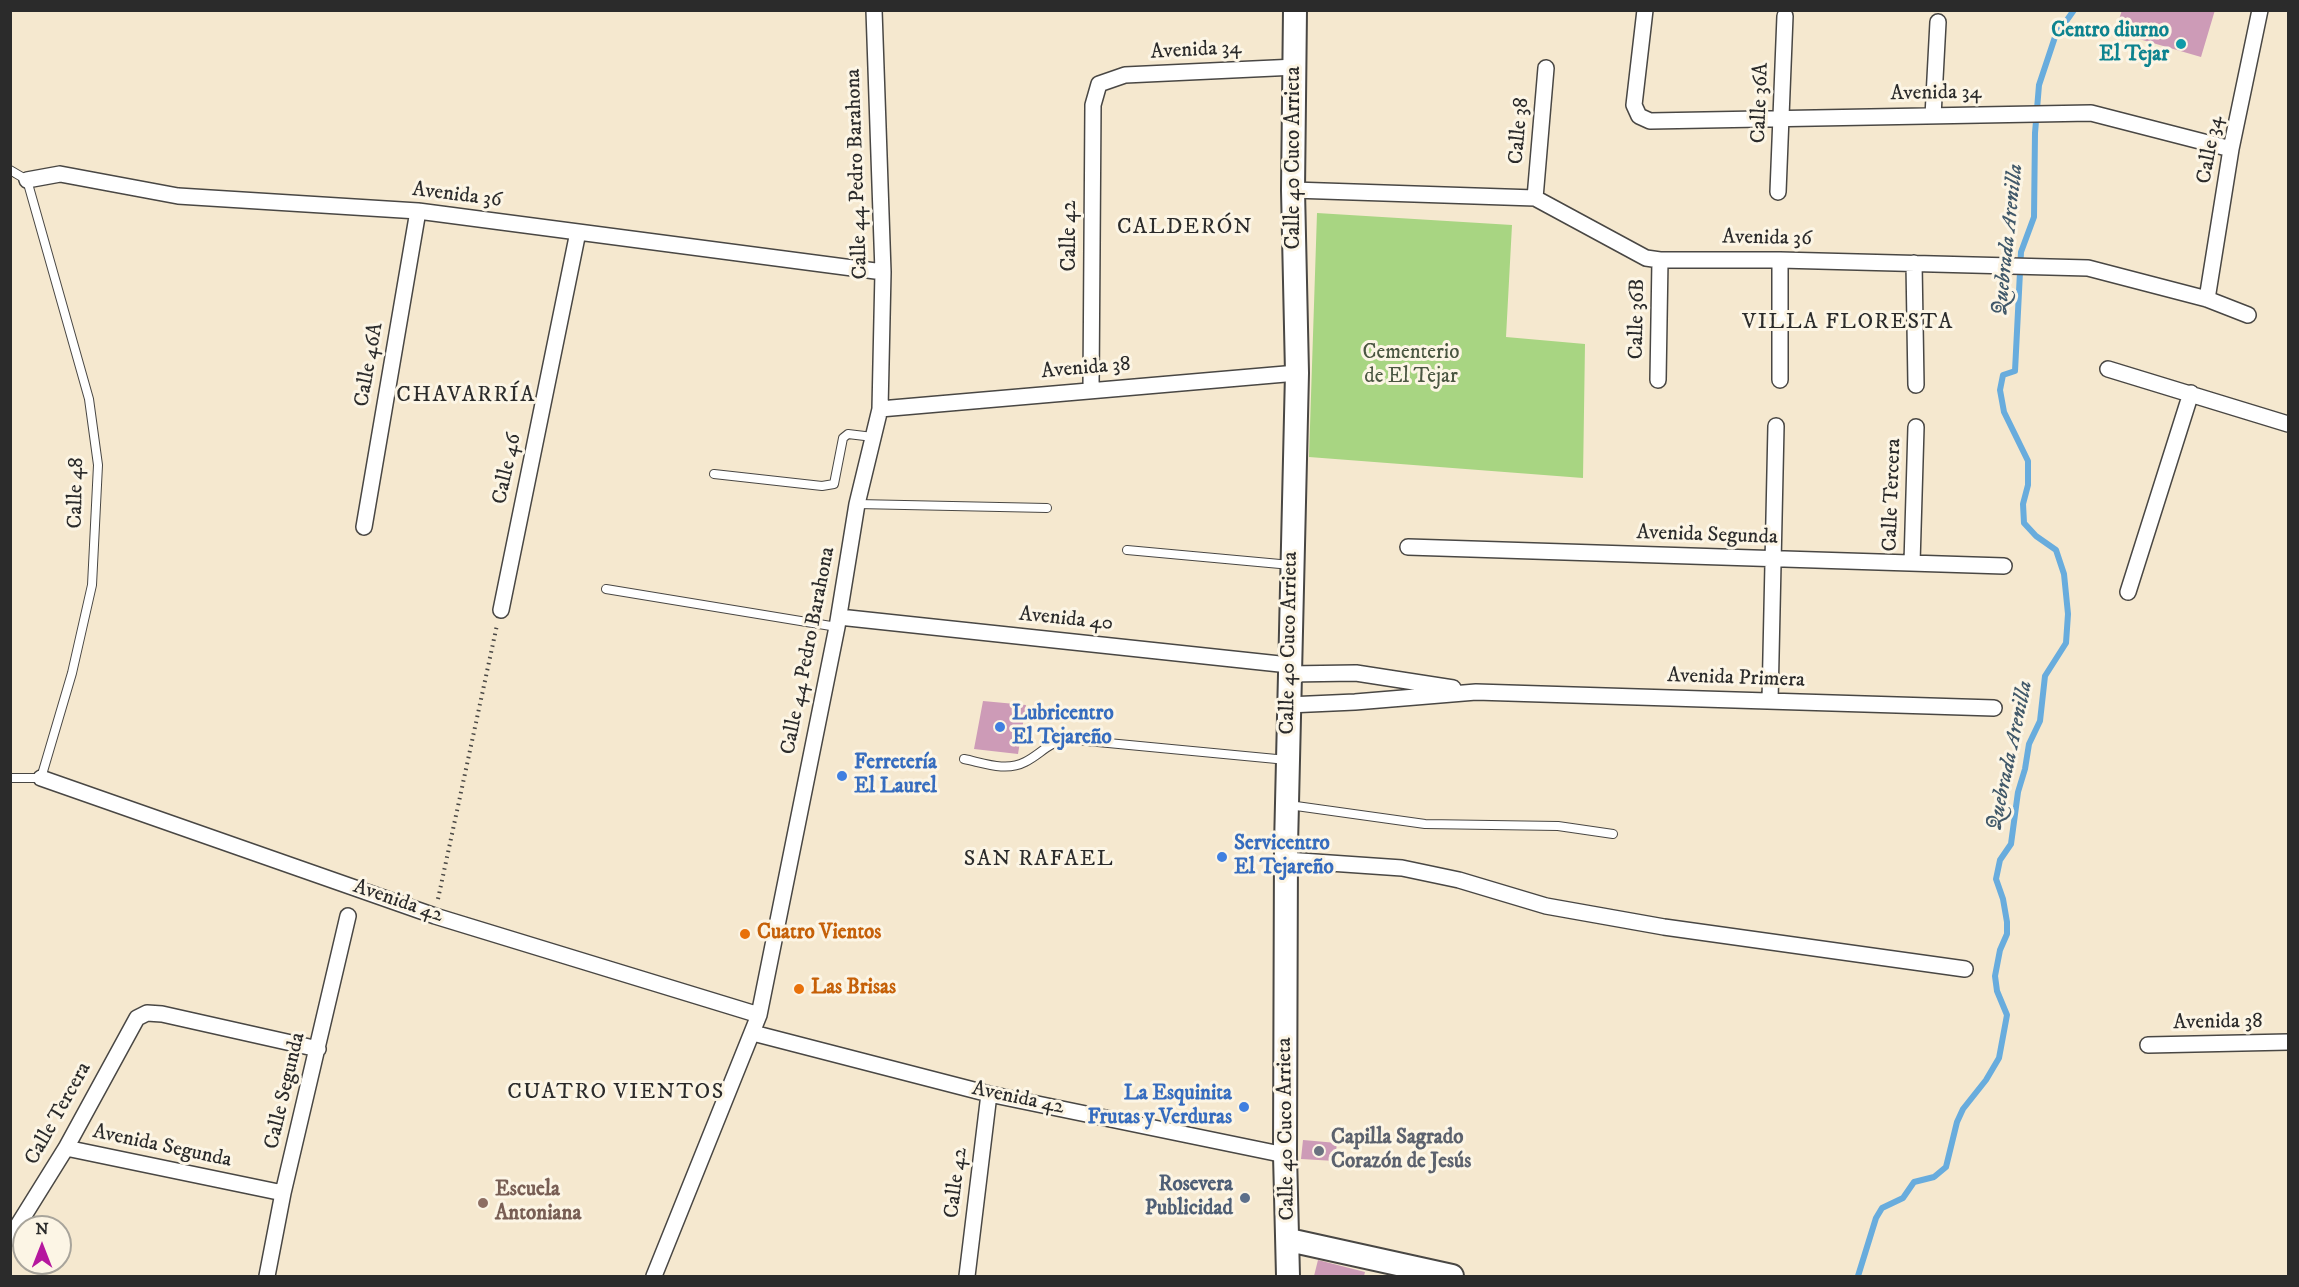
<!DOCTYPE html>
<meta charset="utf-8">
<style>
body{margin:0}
#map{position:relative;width:2299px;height:1287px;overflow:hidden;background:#f5e8cf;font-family:"IM FELL DW Pica",serif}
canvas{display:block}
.frame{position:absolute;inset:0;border:12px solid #2b2b2b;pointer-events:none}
.north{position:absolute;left:12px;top:1215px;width:60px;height:60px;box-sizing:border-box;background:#fcf5e5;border:2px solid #a8a49b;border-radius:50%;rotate:0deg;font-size:16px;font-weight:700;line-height:24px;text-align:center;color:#2b2b2b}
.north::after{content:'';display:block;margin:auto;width:21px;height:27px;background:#b5179e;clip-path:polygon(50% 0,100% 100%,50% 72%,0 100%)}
</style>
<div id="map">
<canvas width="2299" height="1287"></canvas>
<div class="frame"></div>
<div class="north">N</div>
</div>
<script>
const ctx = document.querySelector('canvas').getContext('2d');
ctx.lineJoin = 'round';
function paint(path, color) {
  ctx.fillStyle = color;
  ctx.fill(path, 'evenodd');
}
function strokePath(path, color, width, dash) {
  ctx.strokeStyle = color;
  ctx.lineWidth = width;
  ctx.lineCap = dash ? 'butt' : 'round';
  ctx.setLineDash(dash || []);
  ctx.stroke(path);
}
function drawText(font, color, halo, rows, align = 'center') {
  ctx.font = font + ' "IM FELL DW Pica",serif';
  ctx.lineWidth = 6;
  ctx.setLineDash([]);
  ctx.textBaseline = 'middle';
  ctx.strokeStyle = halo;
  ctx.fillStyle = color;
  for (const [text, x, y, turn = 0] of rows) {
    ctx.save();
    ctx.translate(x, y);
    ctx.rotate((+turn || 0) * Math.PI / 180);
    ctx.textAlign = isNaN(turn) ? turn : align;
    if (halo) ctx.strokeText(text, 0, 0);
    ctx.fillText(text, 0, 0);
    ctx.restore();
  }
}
paint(new Path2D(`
 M1317 213 1512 225 1506 337 1585 344 1583 478 1309 457Z`), '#a8d582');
strokePath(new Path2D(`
 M1858 1276 1876 1218 1882 1208 1903 1198 1914 1182 1934 1177 1946 1167 1957 1122 1963 1109 1986 1080 1999 1058 2007 1015 1997 991 1995 976 2000 950 2007 934V922L2003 899 1996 879 2000 860 2011 844 2018 792 2025 769 2029 744 2040 721 2045 676 2066 643 2068 614 2064 574 2056 550 2036 536 2024 523 2023 504 2028 485V461L2004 412 2000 390 2003 375 2015 371 2021 252 2034 217 2035 133 2039 85 2055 37 2074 10`), '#68acdd', 6);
paint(new Path2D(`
 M2122 10H2215L2201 57 2115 32Z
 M983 701 1026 705 1018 754 974 749Z
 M1303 1140 1337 1143 1335 1161 1301 1159Z
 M1318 1260 1365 1272 1364 1276H1314Z`), '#cd9bb7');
const lane = new Path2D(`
 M10 170 27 180 89 399 98 465 92 585 72 673 41 778H10
 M714 474 822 486 834 484 843 438 848 434 873 437
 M857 504 1047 508
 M1127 550 1291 565
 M606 589 837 627
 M964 759C984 763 1006 772 1025 762 1041 754 1046 744 1066 739L1287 760
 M1289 805 1425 824 1558 826 1613 834`);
const street = new Path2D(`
 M1645 10 1634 105 1639 116 1650 121 2091 113 2231 149
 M1933 116 1938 22
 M27 180 60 174 178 196 418 211 883 272
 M1293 190 1535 198 1646 258 1660 260H1780L2088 268 2207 299 2248 315
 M1778 192 1785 16
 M1535 198 1546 68
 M1780 260V380
 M1914 263 1916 385
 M2207 299 2231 149 2260 10
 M2108 369 2288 424
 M1658 380 1660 260
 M1091 389 1093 105 1099 84 1125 75 1296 67
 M880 409 1297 373
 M364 527 418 211
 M1408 547 2004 566
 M1912 563 1916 427
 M2128 592 2191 393
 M501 610 578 232
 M839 617 1289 665
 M1288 674 1356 673 1453 688
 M1770 701 1776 426
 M1288 705 1355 702 1476 692 1994 708
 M41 778 435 916 759 1015
 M1286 860 1402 868 1459 880 1546 906 1664 927 1965 969
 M753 1033 989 1094 1285 1155
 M2148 1045 2288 1042
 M66 1148 283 1193
 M10 1238 66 1148 137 1018 147 1013 162 1014 318 1049
 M267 1276 283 1193 348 916
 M654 1276 759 1015 837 627 857 504 880 409 883 272 874 10
 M967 1276 989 1094`);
const secondary = new Path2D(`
 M1289 1240 1452 1276
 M1288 1276 1285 1155 1286 846 1297 373 1293 190 1295 10`);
strokePath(lane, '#494744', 10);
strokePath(street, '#494744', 18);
strokePath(secondary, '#494744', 26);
strokePath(new Path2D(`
 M438 899 497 625`), '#494744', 4, [1.5, 4.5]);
strokePath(lane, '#fff', 8);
strokePath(street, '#fff', 15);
strokePath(secondary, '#fff', 22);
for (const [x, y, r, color] of [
 [2181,44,6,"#0f9aa8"],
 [1000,727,6,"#3f7fe0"],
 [842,776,6,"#3f7fe0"],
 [1222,857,6,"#3f7fe0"],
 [745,934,6,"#e8710a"],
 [799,989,6,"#e8710a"],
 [1244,1107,6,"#3f7fe0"],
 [1319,1151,6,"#6b7280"],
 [1245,1198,6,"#5c6f8a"],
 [483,1203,6,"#8d6e63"]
]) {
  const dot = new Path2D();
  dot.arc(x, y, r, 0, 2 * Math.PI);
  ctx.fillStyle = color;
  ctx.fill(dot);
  strokePath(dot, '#fcf5e5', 2);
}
drawText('bold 21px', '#0d838f', '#fcf5e5', [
 ["Centro diurno",2169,32],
 ["El Tejar",2169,56]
], 'right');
drawText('21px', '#2b2b2b', '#fcf5e5', [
 ["Avenida 34",1196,51,-3],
 ["Avenida 34",1936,94,-1],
 ["Calle 36A",1761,103,-88],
 ["Calle 38",1520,131,-85],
 ["Calle 34",2211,150,-80],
 ["Calle 40 Cuco Arrieta",1295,158,-90],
 ["Calle 44 Pedro Barahona",858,174,-92],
 ["Avenida 36",457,196,7],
 ["Calle 42",1071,236,-90],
 ["Avenida 36",1767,239,1],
 ["Calle 36B",1638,319,-89],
 ["Calle 46A",370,365,-80],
 ["Avenida 38",1086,369,-5],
 ["Calle 46",508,469,-78],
 ["Calle 48",77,493,-89],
 ["Calle Tercera",1893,495,-88],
 ["Avenida Segunda",1707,536,2],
 ["Avenida 40",1066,620,6],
 ["Calle 40 Cuco Arrieta",1290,643,-89],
 ["Calle 44 Pedro Barahona",809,651,-79],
 ["Avenida Primera",1736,679,2],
 ["Avenida 42",398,902,19],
 ["Avenida 38",2218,1023,-1],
 ["Calle Segunda",286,1091,-77],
 ["Avenida 42",1018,1099,12],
 ["Calle Tercera",59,1114,-61],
 ["Calle 40 Cuco Arrieta",1287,1129,-91],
 ["Avenida Segunda",162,1147,12],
 ["Calle 42",957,1183,-83]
]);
drawText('21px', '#4a5641', '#fcf5e5', [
 ["Cementerio",1411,354],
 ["de El Tejar",1411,378]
]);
drawText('bold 21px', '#366cbe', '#fcf5e5', [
 ["Lubricentro",1012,715],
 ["El Tejareño",1012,739],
 ["Ferretería",854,764],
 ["El Laurel",854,788],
 ["Servicentro",1234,845],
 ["El Tejareño",1234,869],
 ["La Esquinita",1232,1095,"right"],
 ["Frutas y Verduras",1232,1119,"right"]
], 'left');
drawText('bold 21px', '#c56008', '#fcf5e5', [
 ["Cuatro Vientos",757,934],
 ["Las Brisas",811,989]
], 'left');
drawText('bold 21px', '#5b616d', '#fcf5e5', [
 ["Capilla Sagrado",1331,1139],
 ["Corazón de Jesús",1331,1163]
], 'left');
drawText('bold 21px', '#4e5e75', '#fcf5e5', [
 ["Rosevera",1233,1186],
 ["Publicidad",1233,1210]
], 'right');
drawText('bold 21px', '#785e54', '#fcf5e5', [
 ["Escuela",495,1191],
 ["Antoniana",495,1215]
], 'left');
ctx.letterSpacing = '1.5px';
drawText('22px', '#2b2b2b', '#fcf5e5', [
 ["CALDERÓN",1185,228],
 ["VILLA FLORESTA",1848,323],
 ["CHAVARRÍA",466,396],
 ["SAN RAFAEL",1039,860],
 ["CUATRO VIENTOS",616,1093]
]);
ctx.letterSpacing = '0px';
drawText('italic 22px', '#405869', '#fcf5e5', [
 ["Quebrada Arenilla",2009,240,-84],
 ["Quebrada Arenilla",2011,756,-78]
]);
</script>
